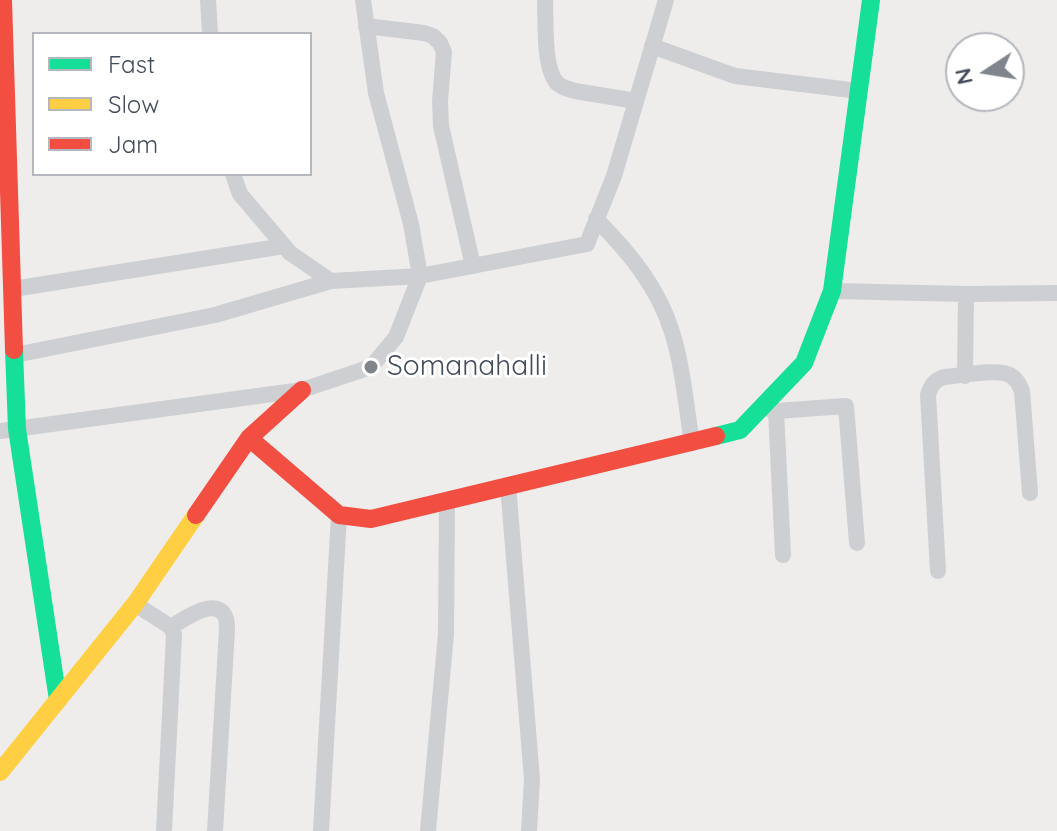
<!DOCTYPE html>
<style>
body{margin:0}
#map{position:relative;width:1057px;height:831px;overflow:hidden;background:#eeedec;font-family:Quicksand,sans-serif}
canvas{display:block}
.legend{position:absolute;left:32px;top:32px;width:280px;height:144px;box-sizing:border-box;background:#fff;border:2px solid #b4b7bd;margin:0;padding:10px 14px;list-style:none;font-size:24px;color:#434c5a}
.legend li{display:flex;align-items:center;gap:16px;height:40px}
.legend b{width:40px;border:2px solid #b4b7bd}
.north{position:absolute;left:945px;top:32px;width:80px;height:80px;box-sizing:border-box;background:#fff;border:2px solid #b4b7bd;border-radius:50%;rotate:258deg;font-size:22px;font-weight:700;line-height:32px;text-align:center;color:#434c5a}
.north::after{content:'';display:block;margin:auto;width:28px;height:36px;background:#7f848d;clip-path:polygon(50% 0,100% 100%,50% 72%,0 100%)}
</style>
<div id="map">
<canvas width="1057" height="831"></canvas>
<ul class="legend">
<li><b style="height:10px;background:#16e098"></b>Fast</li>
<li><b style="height:10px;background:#ffcf43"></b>Slow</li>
<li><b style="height:10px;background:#f24e42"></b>Jam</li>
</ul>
<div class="north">N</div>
</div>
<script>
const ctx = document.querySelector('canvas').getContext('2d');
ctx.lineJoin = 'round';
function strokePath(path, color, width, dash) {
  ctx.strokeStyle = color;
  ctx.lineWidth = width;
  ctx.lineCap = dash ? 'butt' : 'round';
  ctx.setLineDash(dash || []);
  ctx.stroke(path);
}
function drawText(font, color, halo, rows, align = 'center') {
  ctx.font = font + ' Quicksand,sans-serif';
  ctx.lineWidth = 6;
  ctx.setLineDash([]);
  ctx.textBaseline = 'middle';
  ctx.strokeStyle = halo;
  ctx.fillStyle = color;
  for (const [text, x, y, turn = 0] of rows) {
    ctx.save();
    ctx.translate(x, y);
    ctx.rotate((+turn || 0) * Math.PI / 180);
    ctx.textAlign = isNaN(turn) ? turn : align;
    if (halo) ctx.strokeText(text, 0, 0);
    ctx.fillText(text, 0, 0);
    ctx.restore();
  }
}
strokePath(new Path2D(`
 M208 0 210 34
 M363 0 376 93 411 224 420 276
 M545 0C546 20 543 68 557 83 562 88 569 89 575 91L636 101
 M366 26 424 33 433 36 440 43 444 52 440 101 441 126 473 266
 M652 46 735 76 859 91
 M233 174 240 194 290 253 331 281 420 276 587 244 614 176 666 0
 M596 219C629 252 658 287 672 332 683 367 686 406 692 443
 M13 289 284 246
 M832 291 966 294 1057 293
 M15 355 215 315 331 281
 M965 376 966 294
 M762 407 776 411 846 406 857 543
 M776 411 783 555
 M0 431 302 390 371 367 396 337 420 276
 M508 485 532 779 529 831
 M938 571 928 395C931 385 934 381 944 377 960 376 997 368 1010 375 1017 379 1019 384 1022 391L1030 493
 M135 604 171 627 174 635 164 831
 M171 627C183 620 215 596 225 616 227 620 227 625 227 630L215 831
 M321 831 339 515
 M428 831 446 634 447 502`), '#cdcfd2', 16);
strokePath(new Path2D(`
 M14 350 17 429 58 700
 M716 436 740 430 804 363 832 291 871 0`), '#16e098', 18);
strokePath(new Path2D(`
 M0 772 135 604 196 515`), '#ffcf43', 18);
strokePath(new Path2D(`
 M3 0 14 350
 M249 438 339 515 371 519 716 436
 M196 515 249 438 302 390`), '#f24e42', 18);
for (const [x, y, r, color] of [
 [371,367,8,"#7f848d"]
]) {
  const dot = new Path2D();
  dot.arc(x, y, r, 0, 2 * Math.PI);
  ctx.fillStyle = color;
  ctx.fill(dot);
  strokePath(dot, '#fff', 3);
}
drawText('28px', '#434c5a', '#fff', [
 ["Somanahalli",387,367]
], 'left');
</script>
